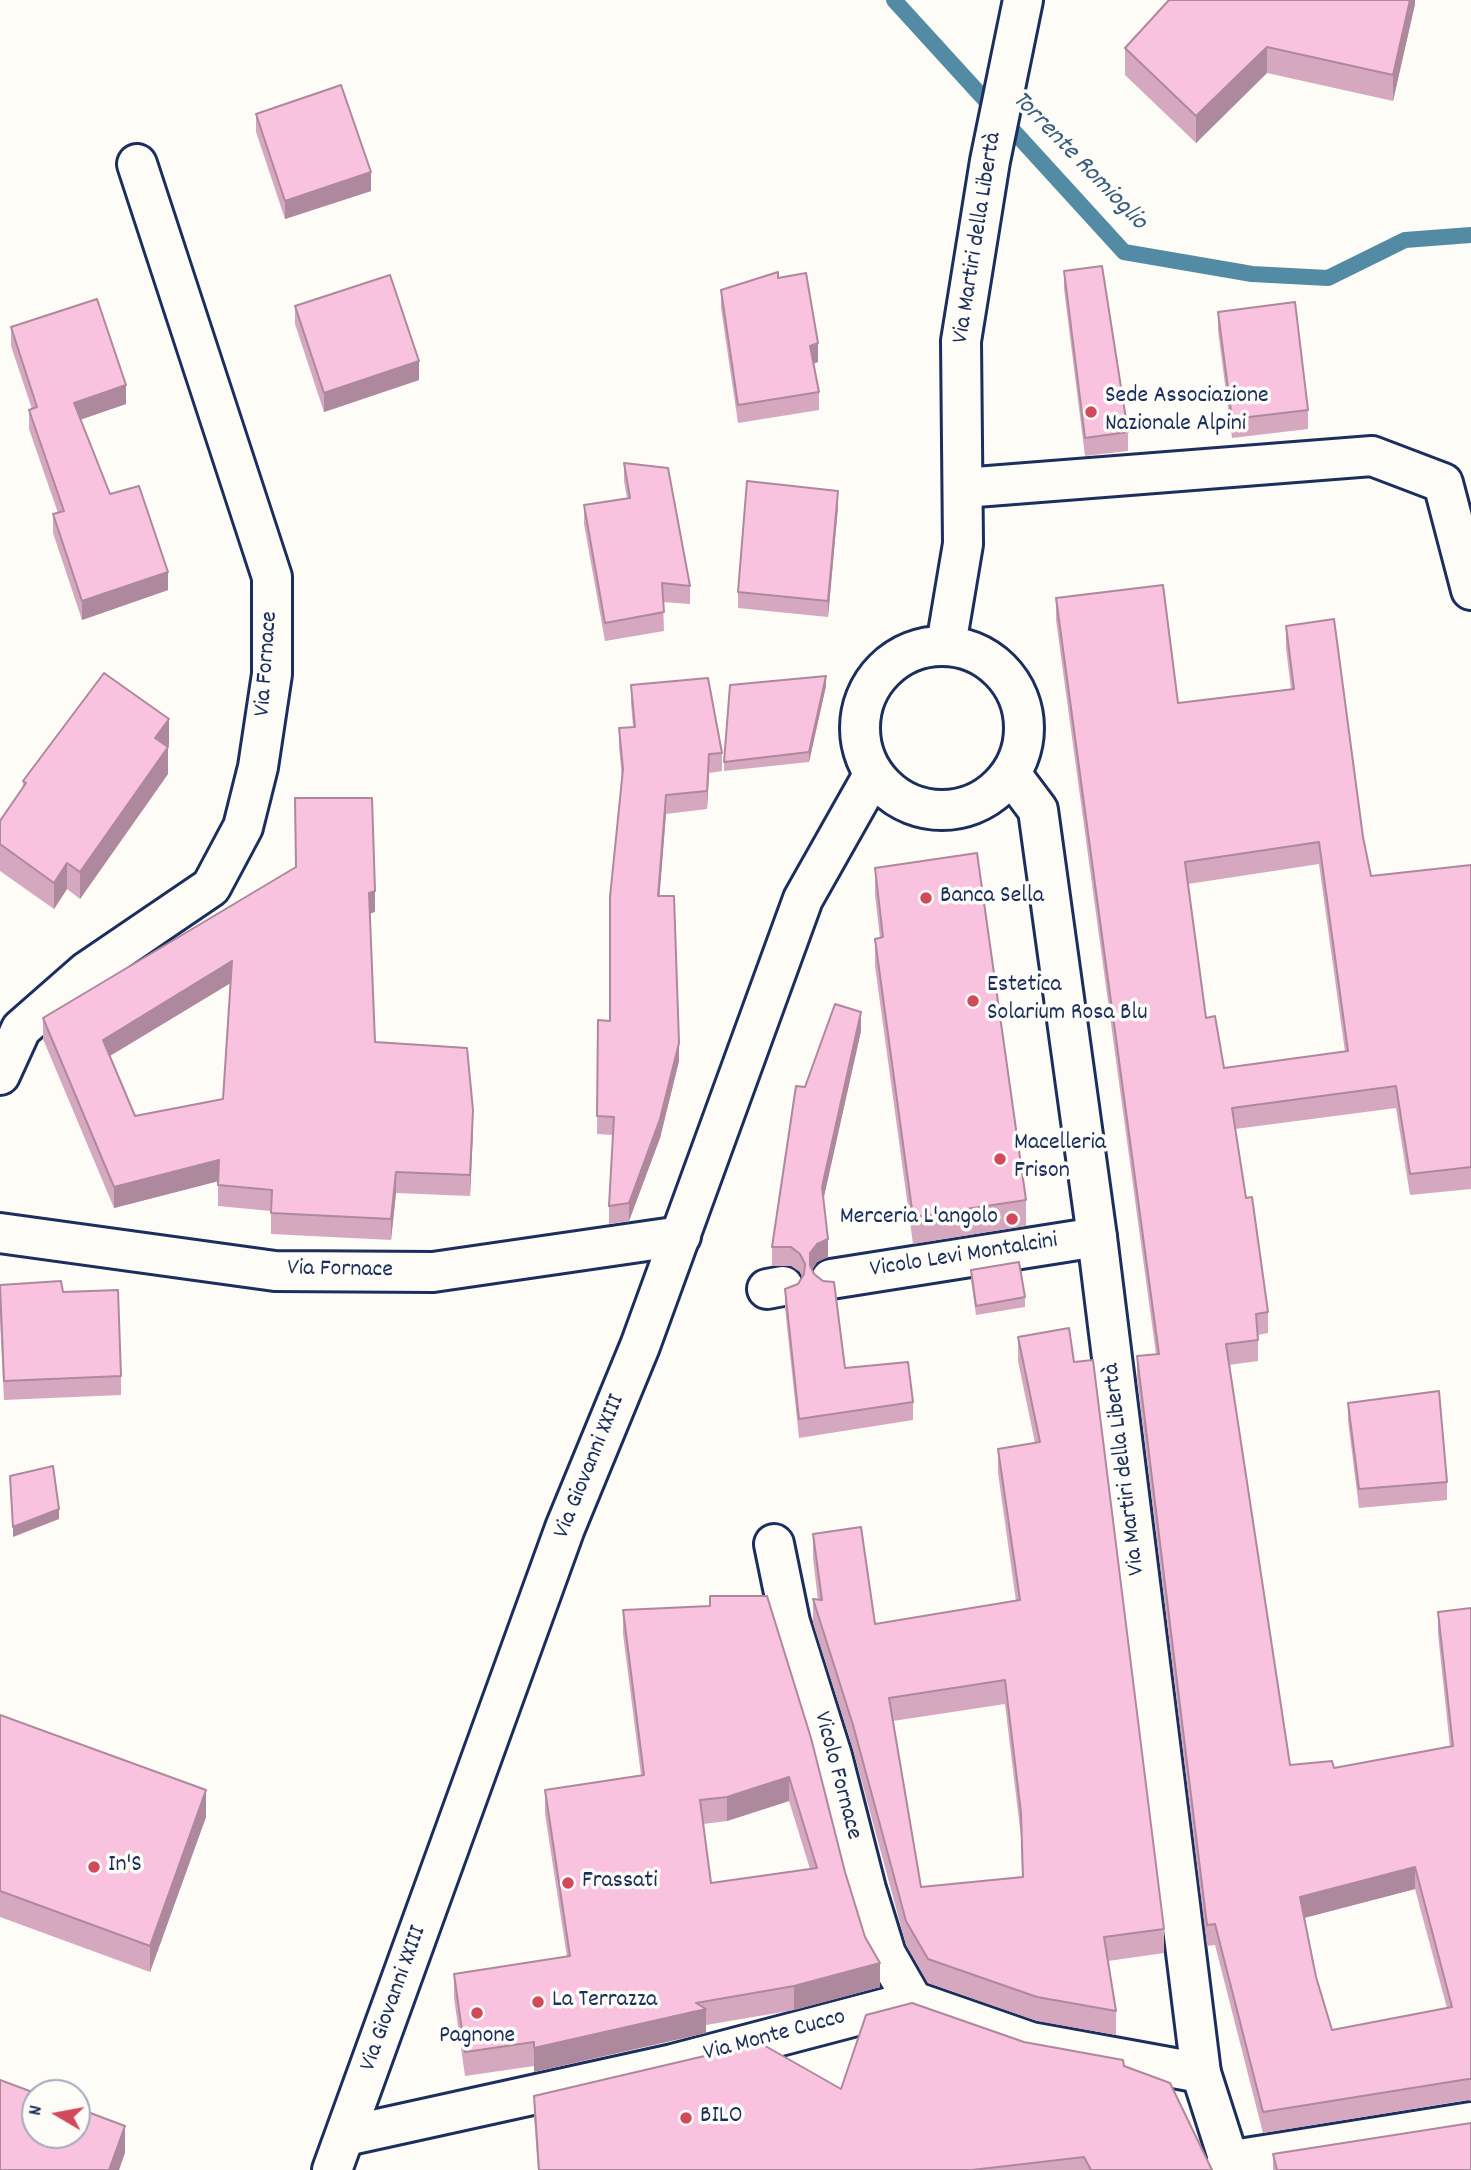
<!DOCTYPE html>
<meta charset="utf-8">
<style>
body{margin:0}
#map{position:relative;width:1471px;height:2170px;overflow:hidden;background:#fdfcf7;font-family:Dekko,sans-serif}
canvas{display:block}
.north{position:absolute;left:21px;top:2079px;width:70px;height:70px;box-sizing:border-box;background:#fdfcf7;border:2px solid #a3aaba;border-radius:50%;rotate:280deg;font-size:19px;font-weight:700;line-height:28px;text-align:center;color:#1b2f5e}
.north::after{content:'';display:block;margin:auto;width:24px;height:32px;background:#d1495b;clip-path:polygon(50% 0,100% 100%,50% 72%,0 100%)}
</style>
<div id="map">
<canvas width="1471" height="2170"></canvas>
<div class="north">N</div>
</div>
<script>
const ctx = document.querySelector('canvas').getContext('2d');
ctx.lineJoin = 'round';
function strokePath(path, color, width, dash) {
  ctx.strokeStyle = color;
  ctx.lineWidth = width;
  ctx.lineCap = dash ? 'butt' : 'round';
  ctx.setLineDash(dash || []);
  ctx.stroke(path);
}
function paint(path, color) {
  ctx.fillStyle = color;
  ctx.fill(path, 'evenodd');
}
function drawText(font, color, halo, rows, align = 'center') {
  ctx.font = font + ' Dekko,sans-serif';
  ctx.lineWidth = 7;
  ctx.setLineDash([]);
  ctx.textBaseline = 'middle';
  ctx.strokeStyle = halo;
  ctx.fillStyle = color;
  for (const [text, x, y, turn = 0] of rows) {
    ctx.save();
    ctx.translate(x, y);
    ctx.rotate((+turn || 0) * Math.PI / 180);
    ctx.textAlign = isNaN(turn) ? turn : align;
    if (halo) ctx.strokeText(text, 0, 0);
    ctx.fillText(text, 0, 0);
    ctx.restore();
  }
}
strokePath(new Path2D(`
 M894 0 1124 252 1252 274 1328 278 1405 240 1471 235`), '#528ba3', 16);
const pedestrian = new Path2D(`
 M831 1279 1097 1237
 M767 1289 783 1286`);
const minor = new Path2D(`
 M963 488 1372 456 1443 483 1471 590
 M0 1075 21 1029 86 972 211 887 243 827 258 767 272 674V577L137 164
 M0 1233 275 1271 433 1272 681 1236
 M774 1544 790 1622 832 1756 866 1889 886 1954 913 2001
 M346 2136 673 2064 913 2001 1031 2042 1201 2073
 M1227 2161 1471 2122`);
const secondary = new Path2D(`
 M946 645 963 544 961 341 990 161 1023 0
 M860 728a82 82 0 1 1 164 0a82 82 0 1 1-164 0Z
 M1011 774 1038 810 1097 1237 1201 2073 1232 2170
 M332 2170 565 1528 640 1346 803 899 873 775`);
strokePath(pedestrian, '#1b2f5e', 44);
strokePath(minor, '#1b2f5e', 44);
strokePath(secondary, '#1b2f5e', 44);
strokePath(pedestrian, '#fdfcf7', 38);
strokePath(minor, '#fdfcf7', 38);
strokePath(secondary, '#fdfcf7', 38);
paint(new Path2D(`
 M1415 0V4L1393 101 1267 73 1196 143 1125 75V48Z
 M256 114 371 191 285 219 256 132Z
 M1064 271 1128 432V451L1085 456 1064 289Z
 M778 278 818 362 814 363 819 392V410L738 423 721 308V290Z
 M295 306 419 380 324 412 295 324Z
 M1218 312 1308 410V429L1232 438 1218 331Z
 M11 327 126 404 81 419 110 494 168 590 82 620 53 533V514L58 513 29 429V410L32 409 11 346Z
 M624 463 690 586V604L663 602 664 631 605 641 584 524V505L627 498 624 481Z
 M838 507 828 617 738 608V592Z
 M1056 598 1178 703 1291 689 1286 648V626L1363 837 1371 876 1471 865V1189L1410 1195 1396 1108 1235 1129 1246 1198 1268 1312V1333L1258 1335V1361L1229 1365 1290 1765 1334 1768 1450 1747 1438 1634V1612L1471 1608V2101L1468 2100 1263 2133 1215 1945 1207 1946 1137 1378V1356L1156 1354 1056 620ZM1319 864 1345 1052 1224 1068 1206 1018 1188 884ZM1415 1889 1447 2008 1332 2030 1316 1977 1304 1918Z
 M631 685 722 753V771L709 773 707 809 666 814 659 896 679 1061 660 1138 629 1221 609 1224V1206L613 1135 597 1134 598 1020 610 1021 622 778 619 747V728L633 727 631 704Z
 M826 686 809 762 724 771V762Z
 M169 745 168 747V774L80 899 67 889 54 909 0 871V821L23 788V781Z
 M875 868 1026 1200V1226L913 1244 875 966V939L880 938 875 895Z
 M375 912 369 914 375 1042 473 1131 470 1196 396 1193 391 1240 271 1234V1211L218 1206V1181L114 1208 43 1039V1018ZM231 983 223 1099 135 1116 110 1056Z
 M861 1031 823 1199 828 1257 817 1262 812 1270 845 1368 913 1402V1420L799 1438 785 1308V1289L798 1284 802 1277 800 1272 791 1266H772V1247L805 1087Z
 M971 1270 1025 1297V1307L976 1315 971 1279Z
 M0 1285 63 1292 121 1376V1395L4 1400 0 1320Z
 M1018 1337 1164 1929V1953L1108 1961 1116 2011V2035L1037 2021 928 1983 906 1945 853 1749 813 1623V1599L818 1600 813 1558V1534L875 1624 1016 1601 998 1473V1449L1035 1443 1018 1361ZM1005 1704 1021 1837 1022 1877 921 1887 893 1721Z
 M1348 1403 1447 1482V1500L1359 1508 1348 1421Z
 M710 1606 845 1872 880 1987 794 2010 706 2025V2033L534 2072V2066L465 2076 454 1998V1974L567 1957 545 1814V1790L641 1775 623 1634V1610ZM789 1801 810 1869 711 1883 703 1824 727 1821Z
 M0 1715 206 1817 150 1972 0 1917Z
 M1024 2042 1124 2066 1212 2170H538L534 2117V2096L841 2089Z
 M1273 2154 1471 2170H1273Z`), '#d6a8c0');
paint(new Path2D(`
 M1410 0H1415V4L1393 101V75Z
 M1267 47V73L1196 143V116Z
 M371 172V191L285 219V201Z
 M818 343V362L810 365V346Z
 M419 361V380L324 412V393Z
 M126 385V404L74 422V403Z
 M838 491V507L828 617V601Z
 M168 572V590L82 620V601Z
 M826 676V686L809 762V752Z
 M169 719V745L155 764V738Z
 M168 747V774L80 899V872Z
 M709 754V773L707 809V791Z
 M666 795V814L658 915V896Z
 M67 863V889L54 909V883Z
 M375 891V912L369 914V893Z
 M232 961V982L103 1060V1040Z
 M861 1012V1031L822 1206V1187Z
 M679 1043V1061L660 1138 629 1221V1203Z
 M473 1110V1131L470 1196V1175Z
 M219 1160V1181L114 1208V1187Z
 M396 1172V1193L391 1240V1219Z
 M828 1239V1257L817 1262 810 1272V1283V1253L817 1244Z
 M59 1509V1519L13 1537V1527Z
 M789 1777V1801L727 1821V1797Z
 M206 1790V1817L150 1972V1946Z
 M1415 1867V1889L1300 1919V1897Z
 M880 1963V1987L794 2010V1986Z
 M706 2009V2033L534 2072V2048Z
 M125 2126V2153L119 2170H109Z`), '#ae889c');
const building = new Path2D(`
 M1169 0H1410L1393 75 1267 47 1196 116 1125 48Z
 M341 85 371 172 285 201 256 114Z
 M1102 266 1128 432 1085 438 1064 271Z
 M778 272V278L806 273 818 343 810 346 819 392 738 405 721 290Z
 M390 275 419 361 324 393 295 306Z
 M97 299 126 385 74 403 110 494 139 486 168 572 82 601 53 514 64 511 29 410 37 407 11 327Z
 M1295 302 1308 410 1232 419 1218 312Z
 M624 463 668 468 690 586 662 583 664 612 605 623 584 505 630 498Z
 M747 481 838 491 828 601 738 592Z
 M1163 585 1178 703 1294 689 1286 626 1334 619 1363 837 1371 876 1471 865V1167L1410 1174 1396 1086 1232 1108 1246 1198 1252 1197 1268 1312 1256 1314 1258 1340 1226 1344 1290 1765 1332 1761 1334 1768 1453 1746 1438 1612 1471 1608V2079H1468L1263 2112 1215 1924 1207 1925 1137 1356 1159 1354 1056 598ZM1319 842 1348 1051 1224 1068 1215 1016 1206 1018 1185 862ZM1415 1867 1452 2007 1332 2030 1316 1977 1300 1897Z
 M104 673 169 719 155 738 168 747 80 872 67 863 54 883 0 844V821L26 783 23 781Z
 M826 676 809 752 724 762 730 685Z
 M708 678 722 753 709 754 707 791 666 795 658 896H674L679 1043 660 1119 629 1203 609 1206 614 1117 597 1116 598 1020 610 1021V897L623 769 619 728 635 727 631 685Z
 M295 798H372L375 891 369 893 375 1042 467 1048 473 1110 470 1175 396 1172 391 1219 271 1213 272 1190 218 1185 219 1160 114 1187 43 1018 296 867ZM232 961 223 1099 135 1116 103 1040Z
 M977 853 1026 1200 913 1217 875 939 883 937 875 868Z
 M835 1004 861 1012 822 1187 828 1239 817 1244 810 1253V1265L814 1274 823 1281 834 1282 845 1368 908 1362 913 1402 799 1419 785 1289 798 1284 804 1274 805 1264 800 1254 791 1247H772L796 1086 805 1087Z
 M1019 1262 1025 1297 976 1306 971 1270Z
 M61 1281 63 1292 118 1290 121 1376 4 1381 0 1285Z
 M1069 1328 1074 1362 1093 1360 1164 1929 1104 1937 1116 2011 1037 1997 928 1959 906 1921 853 1725 813 1599 822 1600 813 1534 861 1527 875 1624 1020 1600 998 1449 1040 1442 1018 1337ZM1005 1680 1021 1813 1023 1877 921 1887 889 1698Z
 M1439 1391 1447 1482 1359 1489 1348 1403Z
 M53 1466 59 1509 13 1527 10 1476Z
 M710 1596H767L811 1738 845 1872 865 1937 880 1963 794 1986 696 2003 706 2009 534 2048V2042L465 2052 454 1974 570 1956 545 1790 644 1775 623 1610 710 1606ZM789 1777 817 1868 711 1883 700 1800 727 1797Z
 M0 1715 206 1790 150 1946 0 1891Z
 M912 2003 1024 2042 1123 2060 1124 2066 1170 2083 1212 2170H1091L1084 2157 972 2170H539L534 2096 760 2043 841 2089 866 2015Z
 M0 2080 35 2093V2135H77V2108L125 2126 109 2170H0Z
 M1471 2123V2170H1277L1273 2154Z`);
paint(building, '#f9c3df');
strokePath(building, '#ae889c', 2);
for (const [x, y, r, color] of [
 [1091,412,7,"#d1495b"],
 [926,898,7,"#d1495b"],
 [973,1001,7,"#d1495b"],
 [1000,1159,7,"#d1495b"],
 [1012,1219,7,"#d1495b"],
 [94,1867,7,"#d1495b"],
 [568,1883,7,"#d1495b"],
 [538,2002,7,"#d1495b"],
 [477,2013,7,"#d1495b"],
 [686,2118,7,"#d1495b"]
]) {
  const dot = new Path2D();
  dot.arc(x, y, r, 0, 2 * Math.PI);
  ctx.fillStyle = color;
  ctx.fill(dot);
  strokePath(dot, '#fdfcf7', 2.5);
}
drawText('24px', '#1b2f5e', '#fdfcf7', [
 ["Via Martiri della Libertà",979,238,-81],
 ["Via Fornace",268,664,-86],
 ["Vicolo Levi Montalcini",964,1257,-9],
 ["Via Fornace",340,1271,1],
 ["Via Giovanni XXIII",591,1467,-68],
 ["Via Martiri della Libertà",1126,1469,-97],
 ["Vicolo Fornace",836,1776,75],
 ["Via Giovanni XXIII",395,1999,-70],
 ["Via Monte Cucco",775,2037,-15]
]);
drawText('24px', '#1b2f5e', '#fdfcf7', [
 ["Sede Associazione",1105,398],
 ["Nazionale Alpini",1105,426],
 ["Banca Sella",940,898],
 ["Estetica",987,987],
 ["Solarium Rosa Blu",987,1015],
 ["Macelleria",1014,1145],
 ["Frison",1014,1173],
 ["Merceria L'angolo",998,1219,"right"],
 ["In'S",108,1867],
 ["Frassati",582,1883],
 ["La Terrazza",552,2002],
 ["Pagnone",477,2038,"center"],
 ["BILO",700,2118]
], 'left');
drawText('italic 26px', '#375d80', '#fdfcf7', [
 ["Torrente Romioglio",1078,162,46]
]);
</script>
